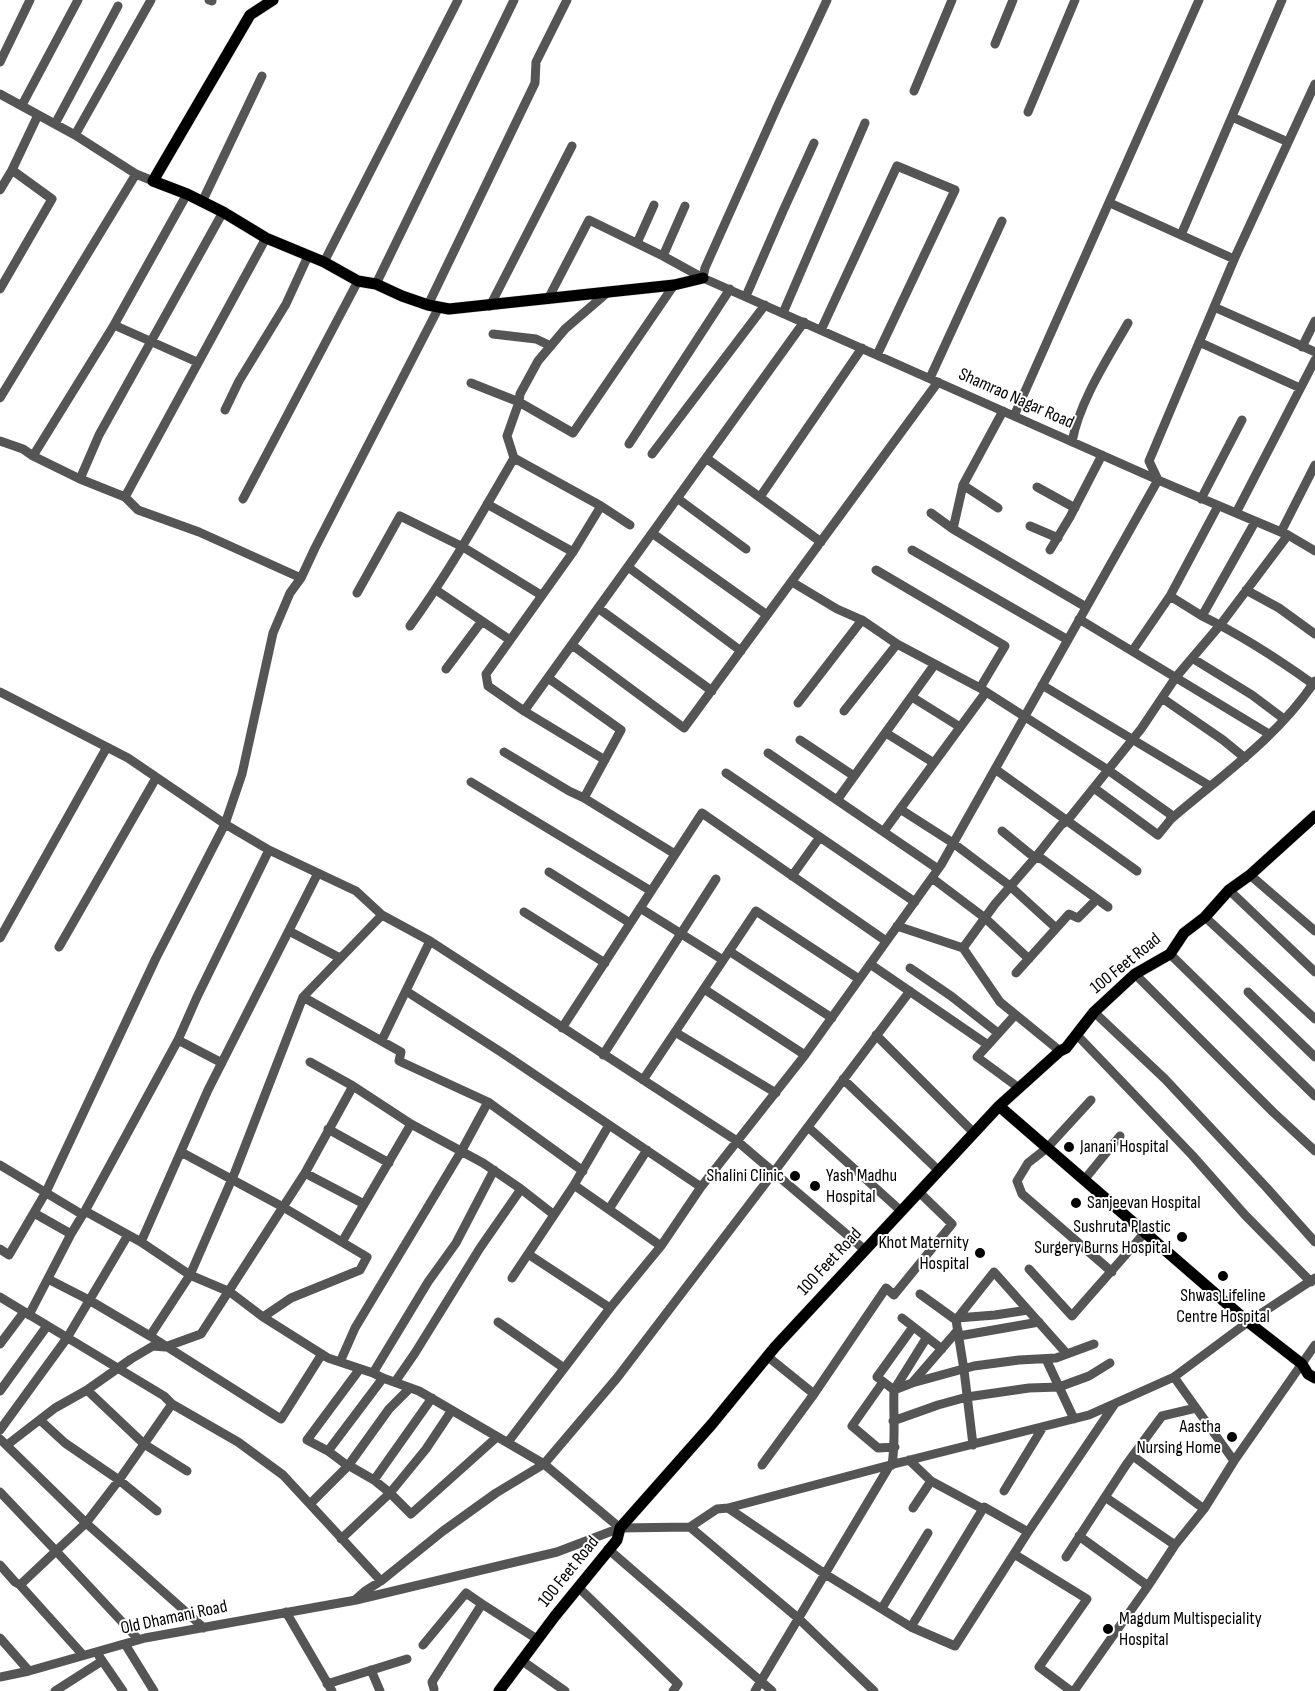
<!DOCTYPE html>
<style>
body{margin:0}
canvas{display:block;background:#fff}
</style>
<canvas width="1315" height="1691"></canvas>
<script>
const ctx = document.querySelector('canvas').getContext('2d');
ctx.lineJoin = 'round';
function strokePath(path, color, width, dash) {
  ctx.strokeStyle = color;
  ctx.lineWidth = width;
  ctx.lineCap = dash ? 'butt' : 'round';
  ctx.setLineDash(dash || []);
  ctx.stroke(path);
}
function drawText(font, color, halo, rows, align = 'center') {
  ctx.font = font + ' "Sofia Sans Condensed",sans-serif';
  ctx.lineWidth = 4;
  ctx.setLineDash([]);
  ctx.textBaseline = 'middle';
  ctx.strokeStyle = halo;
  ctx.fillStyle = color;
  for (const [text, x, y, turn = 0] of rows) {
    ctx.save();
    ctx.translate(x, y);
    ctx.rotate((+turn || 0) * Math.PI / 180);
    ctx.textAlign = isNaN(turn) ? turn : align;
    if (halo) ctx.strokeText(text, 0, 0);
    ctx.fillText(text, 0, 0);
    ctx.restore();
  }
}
const major = new Path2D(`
 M273 0 250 15 153 181 187 194 223 212 266 238 324 262 358 281 376 284 402 296 428 305 449 309 674 285 703 278
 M999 1106 1248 1322 1302 1364 1308 1374 1315 1378
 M499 1691 555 1616 617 1540 620 1528 712 1424 775 1347 999 1106 1060 1051 1066 1048 1094 1012 1135 974 1170 954 1184 933 1205 917 1229 890 1250 875 1315 816`);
strokePath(major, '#dbdbdb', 12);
strokePath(new Path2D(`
 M209 0 212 1
 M995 44 1013 0
 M0 62 30 0
 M914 91 952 0
 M0 94 75 135 136 174 153 181
 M22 105 78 0
 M1028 112 1075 0
 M1232 117 1288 142
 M55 124 118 6
 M75 135 151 0
 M0 190 12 170
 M202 202 262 76
 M1110 203 1234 259
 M1181 235 1282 0
 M637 243 654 205
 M663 256 685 206
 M324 262 458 0
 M703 278 705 268 778 105 827 0
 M376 284 514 0
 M0 289 52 199 12 170 38 115
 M608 292 565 329 538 361 520 394 519 402 507 436 514 458 601 506 630 525
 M746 296 783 211 814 143
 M548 299 589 220 663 256 703 278 1158 480 1288 535 1315 551
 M428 305 535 83 536 62 567 0
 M490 306 572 146
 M1214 307 1315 352
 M783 313 865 123
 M114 325 197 362
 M821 330 897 166 955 190 877 355
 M493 334 536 339 551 346
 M1199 342 1300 388
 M1302 347 1315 321
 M930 378 1002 221
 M471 383 519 402 573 433 674 285
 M0 398 136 174
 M225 410 239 381 286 304 308 256
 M1014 416 1199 0
 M0 441 23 449 33 456 80 479 125 497 138 510 199 532 301 578 315 548 439 307
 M1072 442C1079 402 1108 358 1128 323
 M629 444 730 289
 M652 454 765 305
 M33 456 114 325 187 194
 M706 458 821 542
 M80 479 99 435 223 212
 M1037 487 1075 508
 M125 497 266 238
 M760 497 862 348
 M677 498 746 549
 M243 499 358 281
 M1201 499 1242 420
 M487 504 573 552
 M601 506 573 552 486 674 488 686 524 711 605 760
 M998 508 963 485 1003 411
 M931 513 953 529 1086 607
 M1236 513 1315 360
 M1255 522 1202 616C1241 635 1278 659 1313 684
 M1030 526 1058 538
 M953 529 963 485
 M1281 532 1315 465
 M652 533 767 615
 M912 550 1068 640
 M1050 550 1070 517 1102 455
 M628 567 741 651
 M876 570 1005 646 980 688
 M792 582 837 609 862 620
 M436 590 510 640
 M1246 590 1279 608 1315 634
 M357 593 400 516 463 547 541 595
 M1170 596 1202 616
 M598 608 712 691
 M1079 619 1269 734
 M410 626C449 572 481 515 514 458
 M572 645 684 728 938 382
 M1133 650 1170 596 1218 506
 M1192 658 1252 695 1284 719
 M446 669 482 621
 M548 678 621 730 584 798
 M1042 685 1210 786
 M0 692 128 758 225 824 269 850 356 891 382 915 430 941 737 1141 865 1250
 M912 697 960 727
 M1162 698 1223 740 1245 758
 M798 703 862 620 897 644 980 688 1108 770 1170 814 1171 819 1158 835 1094 788
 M524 711 804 322
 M844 711 897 644
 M886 733 934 763
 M800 740 854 776
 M504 752 569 791 584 798 675 854
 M768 753 938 869
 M995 769 1137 871
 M726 773 915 902
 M471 782 651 891
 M837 800 935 664
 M900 809 953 843 1010 886 1056 928
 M1171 819C1221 776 1278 737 1315 681
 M884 831 986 692
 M1002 831 1035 858 1042 859 1108 907
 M549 872 630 923
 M1250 875 1315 931
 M792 876 820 837
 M932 878 985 918 1029 959
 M1229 890 1315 972
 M640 908 723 960
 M524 912 605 963
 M1205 917 1315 1019
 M897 926 963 948 1000 1002 1060 1051
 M289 931 340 958
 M0 938 107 747
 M59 947 156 778
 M963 948 995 904 1035 858 1061 825 1067 821 1141 729 1176 677 1221 624 1288 535
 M729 951 832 1018
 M1170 954 1315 1096
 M870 964 988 1045 1015 1015
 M910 968 951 996 998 1033
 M1016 973 1069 914 1078 918 1097 899
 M1135 974 1273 1112 1315 1151
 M704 989 805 1055
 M406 991 504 1054 701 1187
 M1248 992 1315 1057
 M303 997 401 1052 399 1061 488 1102 583 1171
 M1094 1012 1165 1079 1266 1187 1315 1242
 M562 1028 702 813 886 941
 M675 1032 776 1093
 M876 1035 974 1133
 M1077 1035 1192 1155 1245 1215 1311 1282
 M178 1040 222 1063
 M382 1040 430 941
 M988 1045 977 1057 1019 1088
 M603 1055 716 879
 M310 1062 353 1086 411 1124 342 1242
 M843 1079 939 1171
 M643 1080 756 911 859 979
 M1091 1100 1047 1148 1028 1163 1017 1181 1022 1194 1112 1272
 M411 1124 483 1163 521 1189 553 1214
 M808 1127 901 1211
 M328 1129 389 1163
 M181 1152 283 1207 367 1257 360 1270 291 1298 263 1317
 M0 1165 83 1215
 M305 1173 364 1204
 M1084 1180 1120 1136
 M574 1185 609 1125
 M609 1209 647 1150
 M85 1211 141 1242 190 1275 230 1292 263 1317 328 1358 373 1373 383 1378 419 1391 544 1464 620 1528
 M34 1213 71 1234
 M141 1242 208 1090 318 873
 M0 1249 9 1255 46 1192 156 958 225 824 242 774 273 633 290 593 301 578
 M1029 1269 1072 1316C1096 1288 1121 1261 1145 1232
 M512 1278 528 1254
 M48 1279 89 1300 150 1336
 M920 1294 956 1320 964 1370 973 1445
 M0 1297 164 1396 172 1404 238 1442 283 1475 381 1581
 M610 1308 528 1254 574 1185 661 1246
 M29 1315 71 1234 85 1211 178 1040 197 997 269 850
 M902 1318 942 1349
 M957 1318 995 1315 1028 1310
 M956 1320 994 1272 1067 1354
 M498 1322 564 1368
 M913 1327 877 1377 894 1390 927 1337
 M959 1336 1039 1322
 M0 1344 24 1312
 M322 1354 281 1419 150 1336 190 1275 235 1172 303 997 382 915
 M767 1356 814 1394
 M1046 1359 1074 1419
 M340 1362 355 1328 462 1150 488 1102
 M359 1370 307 1440 328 1451 383 1378
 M373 1373 428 1282 456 1243 494 1170
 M1174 1377 1234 1461
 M395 1382 415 1353 480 1248 521 1189
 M883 1382 852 1426 878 1448 895 1447
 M912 1383 958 1330
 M87 1390 144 1444 187 1471
 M0 1391 47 1326
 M172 1404 119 1480 86 1523 204 1628
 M452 1410 426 1449 390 1493 411 1514 497 1437
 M40 1420 65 1443 119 1480 157 1511
 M893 1421 938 1405 967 1397 1029 1388 1059 1387 1089 1376 1110 1363
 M0 1430 67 1338 128 1235
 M0 1439 86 1523 56 1551 138 1639
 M508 1442 610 1308 661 1246 701 1187 805 1055 941 865 1158 480 1149 461 1236 255 1315 84
 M7 1445 55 1408 87 1390 131 1359 153 1346 165 1347 201 1334 305 1173 353 1086
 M328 1451 348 1466 389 1409 410 1388
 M1133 1456 1204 1509
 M909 1460 931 1481 983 1509
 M348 1465 374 1480 432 1398
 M762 1465 814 1394 886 1288 894 1295 952 1224 919 1192
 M892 1465C896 1440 893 1415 894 1390L912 1383 974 1366 1019 1360 1056 1358 1094 1344
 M1004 1491 1043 1427
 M0 1492 56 1551 20 1585
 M1105 1497 1175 1545
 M310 1504 348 1466
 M728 1508 825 1574 911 1627 955 1646 1028 1532 1114 1405
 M913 1508 931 1481
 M690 1527 798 1618 874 1691
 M1079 1536 1148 1586
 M341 1539 390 1493 374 1480
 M608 1549 772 1691
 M1014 1554 1087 1599 1039 1667 1071 1691
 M1066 1557 1126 1465 1162 1416 1196 1408
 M0 1565 15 1582 20 1585 83 1655
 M578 1587 678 1684 673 1691
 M356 1599 365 1591 381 1581 443 1531 496 1493 544 1464 617 1378 774 1172 910 991
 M882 1608 928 1533
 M286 1612 332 1691
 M911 1627 984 1507 1028 1532
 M0 1638 29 1671
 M125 1644 154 1691
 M423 1645 466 1593 482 1604
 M99 1656 123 1691
 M521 1660 565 1691
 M371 1670 380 1691
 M0 1677 29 1671 145 1638 356 1600 557 1552 620 1528 690 1527 717 1509 728 1508 890 1465 1089 1415 1174 1377 1248 1322 1315 1278
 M327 1684 407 1659
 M434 1689 432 1682 482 1604 537 1639
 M55 1691 102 1661
 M755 1691 890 1465
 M1074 1691 1148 1586 1175 1545 1204 1509 1234 1461 1315 1345`), '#555', 9);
strokePath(major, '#000', 11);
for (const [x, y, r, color] of [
 [1069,1147,6,"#000"],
 [795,1176,6,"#000"],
 [815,1186,6,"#000"],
 [1076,1203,6,"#000"],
 [1182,1237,6,"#000"],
 [980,1253,6,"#000"],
 [1223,1276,6,"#000"],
 [1232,1437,6,"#000"],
 [1108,1629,6,"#000"]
]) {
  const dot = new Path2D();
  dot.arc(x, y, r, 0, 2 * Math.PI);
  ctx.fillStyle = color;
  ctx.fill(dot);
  strokePath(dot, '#fff', 2);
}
drawText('18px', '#000', '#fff', [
 ["Shamrao Nagar Road",1016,399,24],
 ["100 Feet Road",1126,964,-39],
 ["100 Feet Road",830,1262,-47],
 ["100 Feet Road",569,1572,-51],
 ["Old Dhamani Road",174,1618,-12]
]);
drawText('18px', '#000', '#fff', [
 ["Janani Hospital",1080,1147],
 ["Shalini Clinic",784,1176,"right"],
 ["Yash Madhu",826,1176],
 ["Hospital",826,1197],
 ["Sanjeevan Hospital",1087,1203],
 ["Sushruta Plastic",1171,1227,"right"],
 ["Surgery Burns Hospital",1171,1248,"right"],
 ["Khot Maternity",969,1243,"right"],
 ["Hospital",969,1264,"right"],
 ["Shwas Lifeline",1223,1296,"center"],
 ["Centre Hospital",1223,1317,"center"],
 ["Aastha",1221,1427,"right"],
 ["Nursing Home",1221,1448,"right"],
 ["Magdum Multispeciality",1119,1619],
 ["Hospital",1119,1640]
], 'left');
</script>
